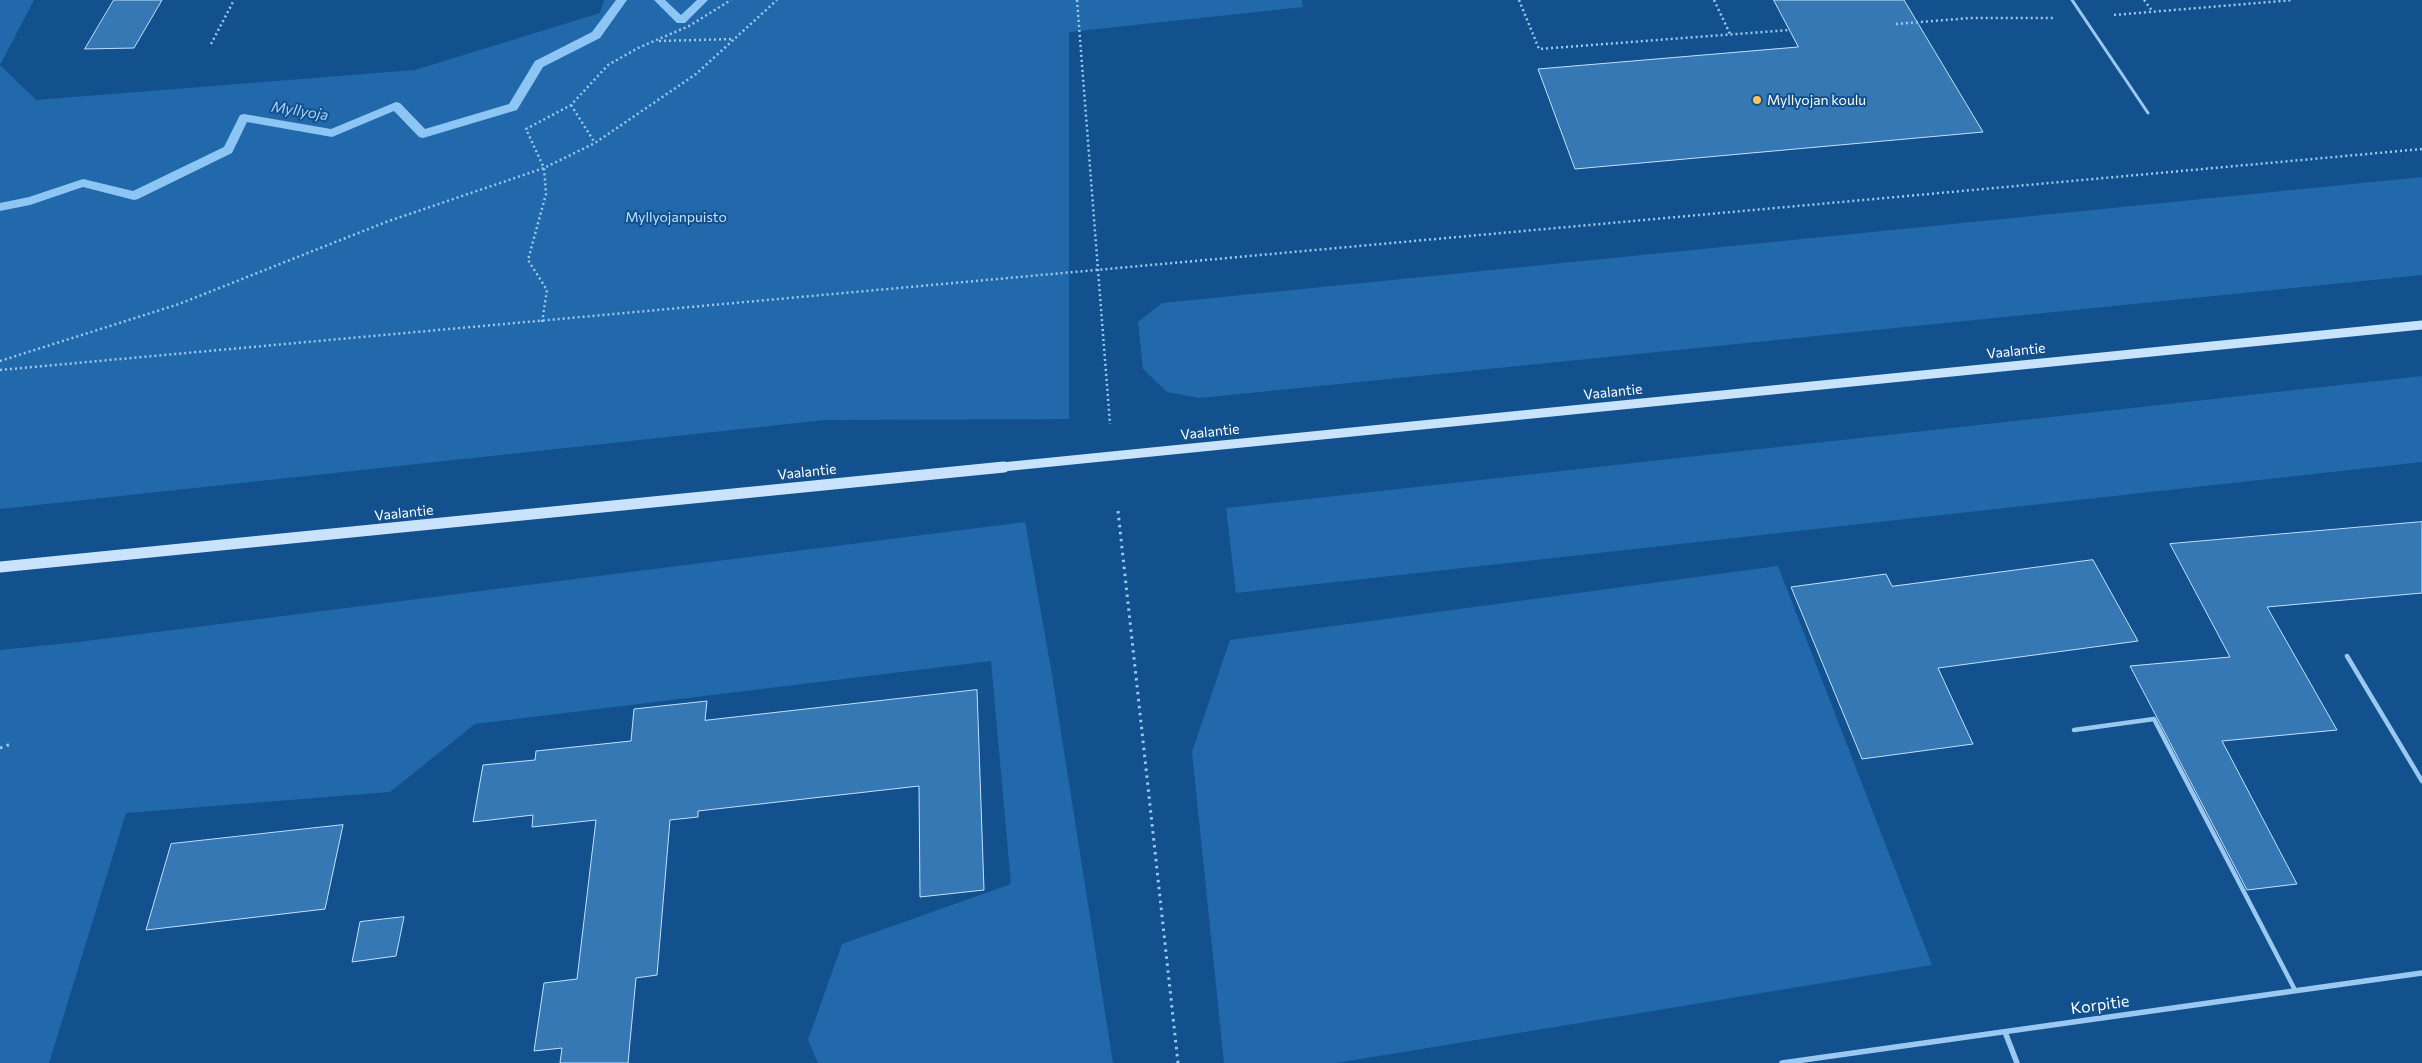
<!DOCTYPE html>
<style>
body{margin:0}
canvas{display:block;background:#12518d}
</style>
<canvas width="2422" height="1063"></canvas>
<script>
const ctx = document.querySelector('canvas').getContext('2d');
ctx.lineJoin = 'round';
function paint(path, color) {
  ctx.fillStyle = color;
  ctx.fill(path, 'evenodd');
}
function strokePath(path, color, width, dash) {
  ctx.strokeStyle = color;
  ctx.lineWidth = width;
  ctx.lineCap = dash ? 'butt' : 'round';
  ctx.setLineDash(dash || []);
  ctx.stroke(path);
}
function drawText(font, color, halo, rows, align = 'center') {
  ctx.font = font + ' Commissioner,sans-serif';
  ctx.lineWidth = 4;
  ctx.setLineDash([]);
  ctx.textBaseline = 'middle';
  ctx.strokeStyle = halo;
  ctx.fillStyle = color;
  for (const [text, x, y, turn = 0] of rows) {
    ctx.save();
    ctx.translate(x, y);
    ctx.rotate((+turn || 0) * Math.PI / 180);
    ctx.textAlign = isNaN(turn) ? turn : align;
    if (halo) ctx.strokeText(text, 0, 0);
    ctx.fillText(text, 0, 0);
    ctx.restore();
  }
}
paint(new Path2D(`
 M0 0H34L0 65 36 100 415 70 600 13 604 0H1302L1303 7 1069 32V419L825 420 0 509Z
 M2422 177V275L1200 398 1167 392 1143 369 1138 322 1162 303Z
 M2422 376V462L1236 593 1226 508Z
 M1025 522 1052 675 1113 1063H818L808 1040 842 944 1011 884 991 661 475 724 390 792 126 813 49 1063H0V650L78 642Z
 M1778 566 1932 965 1336 1063H1224L1192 752 1230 640Z`), '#2169aa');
paint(new Path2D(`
 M616 0H627L600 38 543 67 517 110 423 138 419 137 394 111 332 137 247 122 232 153 138 199 134 200 83 187 30 205 0 211V203L29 197 83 179 133 191 224 147 240 115 244 114 331 129 396 102 400 103 425 129 509 104 535 61 592 32Z
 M654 0H665L681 15 697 0H708L685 23H677Z`), '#8dc5f4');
const building = new Path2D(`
 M114 0H162L134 48 85 49Z
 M1774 0H1904L1983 132 1575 169 1538 69 1798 47Z
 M2422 522V593L2267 607 2337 730 2222 741 2297 884 2247 890 2130 666 2230 657 2170 544Z
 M2093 560 2138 641 1938 668 1973 744 1862 759 1791 587 1886 574 1892 586Z
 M977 690 984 890 920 897 919 786 698 811V817L670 820 657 975 636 978 628 1063H560L562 1048 534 1051 544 983 577 979 596 820 532 827 533 815 473 822 483 765 535 760 536 751 631 741 634 709 707 701 705 720Z
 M343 825 325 909 146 930 171 844Z
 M404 917 396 956 352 962 360 922Z`);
paint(building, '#3678b4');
strokePath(building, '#c2e1fc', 1);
strokePath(new Path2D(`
 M1077 0 1110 424
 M1519 0 1539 49 1789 30
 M1714 0 1731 36
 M2144 0 2153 12
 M2114 15 2293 0
 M1896 24 1970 18H2053
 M659 41 734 39
 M211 44 234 0
 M571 105 595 143
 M542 322 547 290 528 260 546 194 544 168 526 129 571 105 608 65 638 48 689 26 731 0
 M0 361 179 304 386 222 544 168 595 143 696 74 777 0
 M0 370 2422 149`), '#9bc8f1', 2.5, [2, 3]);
strokePath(new Path2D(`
 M1118 511 1178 1063
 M0 748 11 744`), '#9bc8f1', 3, [2.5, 4.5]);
strokePath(new Path2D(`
 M2072 0 2148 113`), '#9bc8f1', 3);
strokePath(new Path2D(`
 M2347 656 2422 781
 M2074 730 2154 719 2295 990`), '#9bc8f1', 4.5);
strokePath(new Path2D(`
 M2005 1032 2017 1063
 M1782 1063 2422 973`), '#9bc8f1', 5.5);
strokePath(new Path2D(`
 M992 468 2422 325`), '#c9e3fc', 9);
strokePath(new Path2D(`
 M0 567 1004 467`), '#c9e3fc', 11);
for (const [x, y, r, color] of [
 [1757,100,5,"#ffc35b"]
]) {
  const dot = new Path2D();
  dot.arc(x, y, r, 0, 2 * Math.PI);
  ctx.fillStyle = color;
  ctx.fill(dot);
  strokePath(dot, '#12518d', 2);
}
drawText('14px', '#fff', '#12518d', [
 ["Myllyojan koulu",1767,100]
], 'left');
drawText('14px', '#c2e1fc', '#12518d', [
 ["Myllyojanpuisto",676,217]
]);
drawText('14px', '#fff', '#12518d', [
 ["Vaalantie",2016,351,-6],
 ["Vaalantie",1613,392,-6],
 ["Vaalantie",1210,432,-6],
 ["Vaalantie",807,472,-6],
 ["Vaalantie",404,513,-6]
]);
drawText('italic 15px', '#a7d2f8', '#12518d', [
 ["Myllyoja",300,111,9]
]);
drawText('16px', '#fff', '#12518d', [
 ["Korpitie",2100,1005,-8]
]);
</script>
